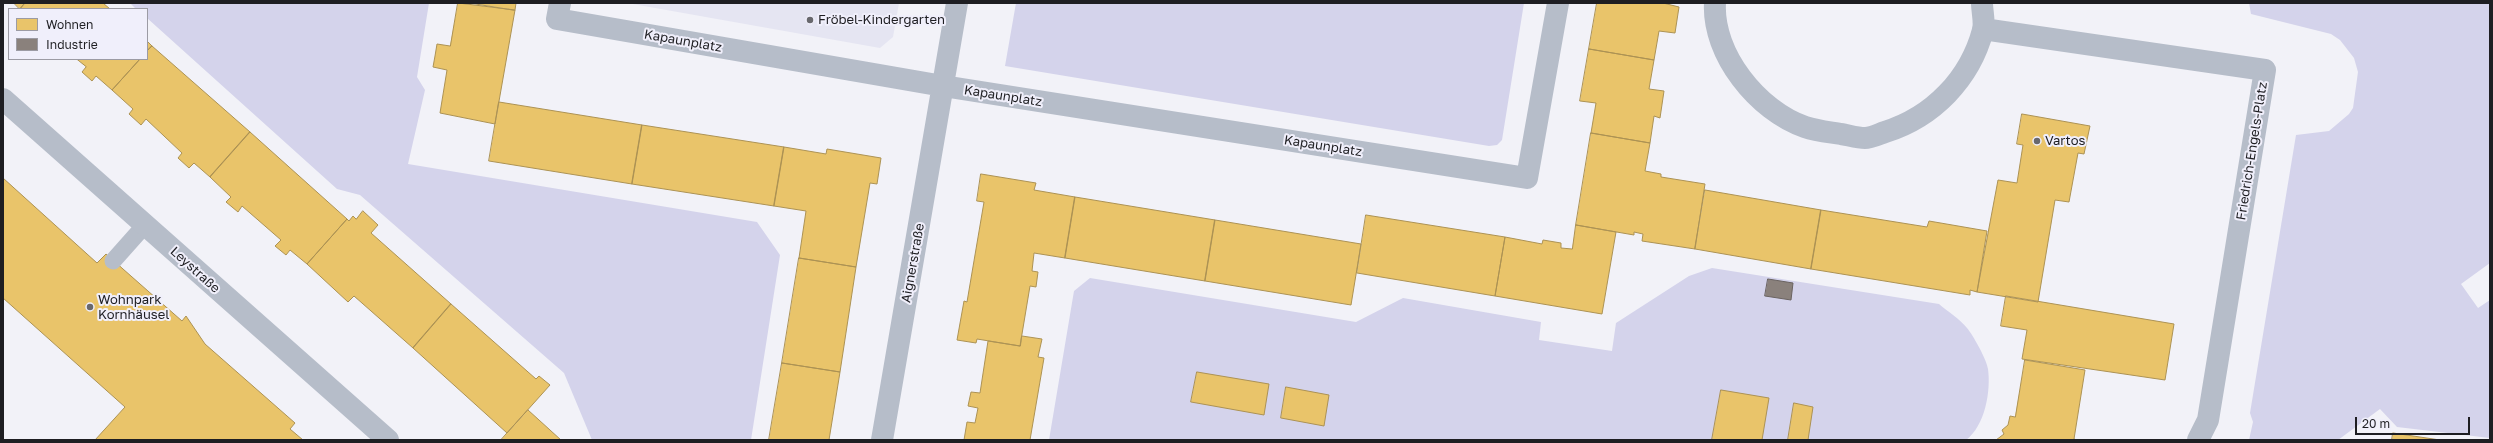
<!DOCTYPE html>
<meta charset="utf-8">
<style>
body{margin:0}
#map{position:relative;width:2493px;height:443px;overflow:hidden;background:#f2f2f8;font-family:"Golos Text",sans-serif}
canvas{display:block}
.frame{position:absolute;inset:0;border:4px solid #1e1e22;pointer-events:none}
.legend{position:absolute;left:8px;top:8px;width:140px;height:52px;box-sizing:border-box;background:#f0effb;border:1px solid #9c9ba4;margin:0;padding:5px 7px;list-style:none;font-size:12px;color:#1e1e22}
.legend li{display:flex;align-items:center;gap:8px;height:20px}
.legend b{width:20px;border:1px solid #9c9ba4}
.scale{position:absolute;left:2355px;top:417px;width:115px;height:18px;box-sizing:border-box;border:2px solid #1e1e22;border-top:0;padding-left:5px;font-size:12px;line-height:14px;white-space:nowrap;color:#1e1e22;-webkit-text-stroke:3px #f0effb;paint-order:stroke}
</style>
<div id="map">
<canvas width="2493" height="443"></canvas>
<div class="frame"></div>
<ul class="legend">
<li><b style="height:11px;background:#e9c46a"></b>Wohnen</li>
<li><b style="height:11px;background:#8a817c"></b>Industrie</li>
</ul>
<div class="scale">20 m</div>
</div>
<script>
const ctx = document.querySelector('canvas').getContext('2d');
ctx.lineJoin = 'round';
function paint(path, color) {
  ctx.fillStyle = color;
  ctx.fill(path, 'evenodd');
}
function strokePath(path, color, width, dash) {
  ctx.strokeStyle = color;
  ctx.lineWidth = width;
  ctx.lineCap = dash ? 'butt' : 'round';
  ctx.setLineDash(dash || []);
  ctx.stroke(path);
}
function drawText(font, color, halo, rows, align = 'center') {
  ctx.font = font + ' "Golos Text",sans-serif';
  ctx.lineWidth = 4;
  ctx.setLineDash([]);
  ctx.textBaseline = 'middle';
  ctx.strokeStyle = halo;
  ctx.fillStyle = color;
  for (const [text, x, y, turn = 0] of rows) {
    ctx.save();
    ctx.translate(x, y);
    ctx.rotate((+turn || 0) * Math.PI / 180);
    ctx.textAlign = isNaN(turn) ? turn : align;
    if (halo) ctx.strokeText(text, 0, 0);
    ctx.fillText(text, 0, 0);
    ctx.restore();
  }
}
paint(new Path2D(`
 M627 3H899L893 37 880 48Z`), '#e5e5f2');
paint(new Path2D(`
 M130 3H429L417 77 425 90 408 164 757 222 780 255 751 440H592L564 373 360 195 337 189 147 18V9H136Z
 M1016 3H1524L1502 140 1497 145 1489 146 1005 66Z
 M2249 3H2490V263L2461 284 2478 308 2490 300V438L2397 427 2380 409 2338 440H2249L2253 422 2250 413 2296 135 2329 131 2349 114 2353 108 2358 72 2354 58 2340 40 2331 34 2251 14Z
 M1712 268 1939 304C1947 311 1960 319 1967 328 1973 335 1987 360 1988 369 1991 391 1985 426 1966 440H1049L1074 291 1090 278 1356 322 1403 298 1541 322 1539 340 1612 351 1616 323 1689 276Z`), '#d4d3eb');
const homes = new Path2D(`
 M14 3H25L20 9Z
 M25 3H103L110 9H20Z
 M458 3 515 10 495 124 440 113 447 70 433 67 435 56 437 44 450 46Z
 M470 3H516L515 10Z
 M1597 3H1663L1679 7 1675 33 1659 31 1654 60 1589 49Z
 M147 41 152 46 147 51Z
 M152 46 250 132 210 177 194 163 189 168 178 158 182 153 146 119 141 125 129 114 133 109 112 90 140 59H147V51Z
 M1589 49 1654 60 1649 89 1664 91 1660 118 1654 116 1650 143 1591 133 1596 103 1580 101Z
 M77 59H140L112 90 96 76 92 81 82 72 86 67Z
 M499 102 642 125 632 184 489 161Z
 M2022 114 2090 126 2084 154 2078 153 2069 202 2055 200 2038 302 1977 292 1998 180 2017 183 2023 145 2017 144Z
 M642 125 784 147 774 206 632 184Z
 M250 132 347 219 307 264 290 250 286 255 275 246 281 240 242 206 238 212 226 202 231 197 210 177Z
 M1591 133 1650 143 1645 171 1661 174V177L1705 184 1695 249 1642 241 1643 234 1634 232V235L1576 225Z
 M784 147 826 154 827 149 881 158 877 184 870 183 856 267 799 258 806 211 774 206Z
 M981 174 1036 183 1034 190 1075 197 1065 258 1034 253 1032 271 1038 272 1036 287 1030 286 1020 346 977 339 976 343 957 340 964 301 967 302 984 202 977 201Z
 M3 178 97 263 106 254 182 321 186 316 205 344 295 423 290 429 303 440H95L125 407 3 298Z
 M1705 190 1821 210 1811 269 1695 249Z
 M1075 197 1215 220 1205 281 1065 258Z
 M1821 210 1927 227 1929 221 1987 231 1977 292 1970 290V295L1811 269Z
 M363 211 378 225 371 233 451 304 413 348 354 296 348 302 307 264 347 219 349 221 353 216 356 219Z
 M1366 215 1505 237 1495 296 1357 273Z
 M1215 220 1361 244 1351 305 1205 281Z
 M1576 225 1616 232 1602 314 1495 296 1505 237 1542 244 1543 240 1561 243V248L1572 249Z
 M799 258 856 267 840 372 782 363Z
 M2006 296 2174 324 2165 380 2022 359 2027 330 2001 326Z
 M451 304 536 379 539 376 550 385 507 433 413 348Z
 M1022 336 1042 339 1038 357 1044 358 1030 440H964L967 422 975 423 978 408 968 406 971 392 980 393 988 341 1020 346Z
 M2025 360 2085 370 2074 439 2077 440H1996L2004 434 2002 430 2008 425 2010 416 2015 417Z
 M782 363 840 372 829 440H769Z
 M1197 372 1269 384 1264 415 1191 402Z
 M1286 387 1329 395 1324 426 1281 418Z
 M1721 390 1769 398 1762 440H1712Z
 M1794 403 1813 407 1808 440H1788Z
 M528 410 561 440H501Z
 M2393 433 2440 440H2392Z`);
paint(homes, '#e9c46a');
strokePath(homes, '#ac9254', 1);
const industry = new Path2D(`
 M1768 279 1793 283 1791 300 1765 296Z`);
paint(industry, '#8a817c');
strokePath(industry, '#6a6361', 1);
strokePath(new Path2D(`
 M113 261 145 225`), '#b6bdc9', 17);
strokePath(new Path2D(`
 M560 3 557 19 943 86 1527 178 1558 3
 M1715 3C1712 54 1758 111 1805 127 1817 131 1829 132 1841 134 1848 135 1857 138 1865 138 1871 138 1879 134 1885 132 1933 117 1970 79 1983 30 1985 22 1982 11 1982 3
 M1983 29 2265 70 2208 420 2198 440
 M3 99 388 440
 M882 440 957 3`), '#b6bdc9', 22);
for (const [x, y, r, color] of [
 [810,20,4,"#68686d"],
 [2037,141,4,"#68686d"],
 [90,307,4,"#68686d"]
]) {
  const dot = new Path2D();
  dot.arc(x, y, r, 0, 2 * Math.PI);
  ctx.fillStyle = color;
  ctx.fill(dot);
  strokePath(dot, '#f0effb', 1.5);
}
drawText('13px', '#1e1e22', '#f0effb', [
 ["Fröbel-Kindergarten",818,20],
 ["Vartos",2045,141],
 ["Wohnpark",98,300],
 ["Kornhäusel",98,315]
], 'left');
drawText('13px', '#1e1e22', '#f0effb', [
 ["Kapaunplatz",683,41,10],
 ["Kapaunplatz",1003,96,9],
 ["Kapaunplatz",1323,146,9],
 ["Friedrich-Engels-Platz",2252,151,-81],
 ["Aignerstraße",913,263,-80],
 ["Leystraße",195,270,42]
]);
</script>
